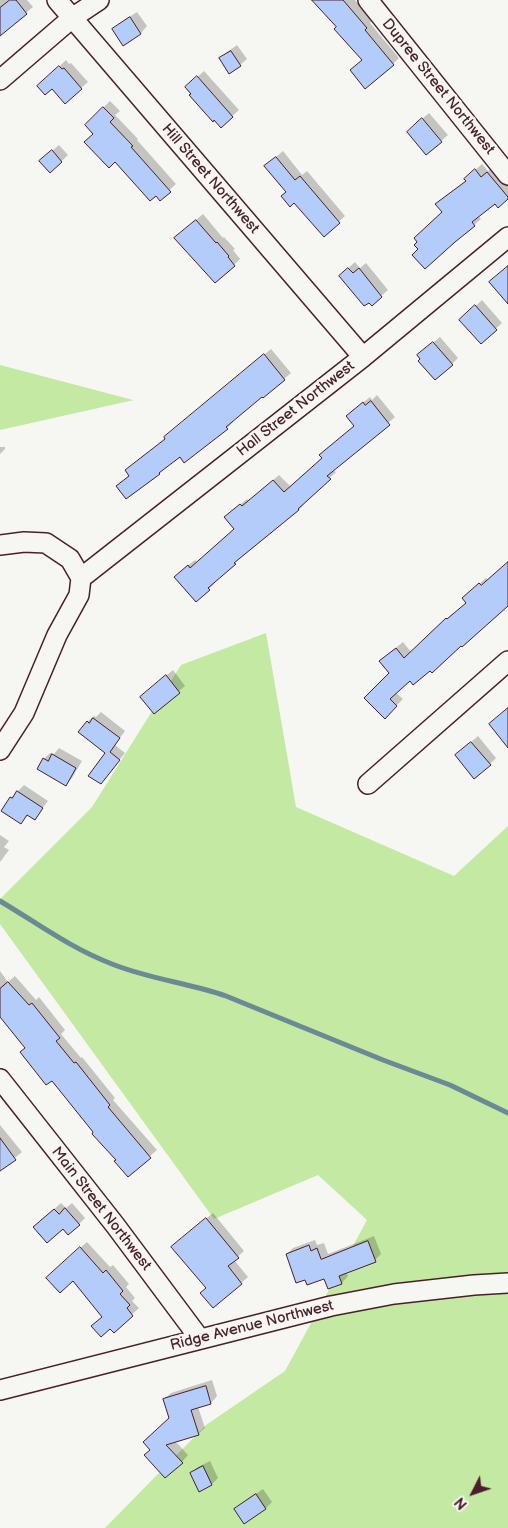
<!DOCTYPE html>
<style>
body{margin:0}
#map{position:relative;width:508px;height:1528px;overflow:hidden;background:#f6f6f2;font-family:"Balsamiq Sans",sans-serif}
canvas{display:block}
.north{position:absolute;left:448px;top:1468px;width:50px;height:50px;-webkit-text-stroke:4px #f6f6f2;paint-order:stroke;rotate:229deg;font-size:14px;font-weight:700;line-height:20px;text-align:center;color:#4a1f2b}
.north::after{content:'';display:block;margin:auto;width:18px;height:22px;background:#4a1f2b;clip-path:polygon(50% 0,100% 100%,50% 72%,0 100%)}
</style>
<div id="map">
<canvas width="508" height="1528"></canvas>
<div class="north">N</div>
</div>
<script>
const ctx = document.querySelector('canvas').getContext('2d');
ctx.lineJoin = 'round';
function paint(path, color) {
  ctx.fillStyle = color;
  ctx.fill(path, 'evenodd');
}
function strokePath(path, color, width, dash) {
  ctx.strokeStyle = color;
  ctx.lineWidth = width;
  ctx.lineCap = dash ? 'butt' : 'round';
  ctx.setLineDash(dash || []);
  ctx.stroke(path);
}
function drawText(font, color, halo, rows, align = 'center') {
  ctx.font = font + ' "Balsamiq Sans",sans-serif';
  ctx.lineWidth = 5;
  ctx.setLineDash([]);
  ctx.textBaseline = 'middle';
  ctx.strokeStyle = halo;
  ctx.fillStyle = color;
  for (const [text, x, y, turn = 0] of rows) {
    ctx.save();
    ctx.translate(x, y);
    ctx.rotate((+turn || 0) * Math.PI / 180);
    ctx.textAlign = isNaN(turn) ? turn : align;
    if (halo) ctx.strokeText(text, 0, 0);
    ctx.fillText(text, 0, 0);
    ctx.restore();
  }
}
paint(new Path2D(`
 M0 365 133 400H134L0 430Z
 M266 633 296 807 454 876 508 826V1528H105L206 1425 285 1371 367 1220 318 1175 214 1219 0 924V899L92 807 181 665Z`), '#c4e9a3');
paint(new Path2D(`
 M0 0H27L33 7 0 34Z
 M316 0H355L372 20 370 23 399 58 393 64 337 27Z
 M137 12 147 26 141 33 123 44 113 30 120 23Z
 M237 45 247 59 240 65 220 59 227 52Z
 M66 60 69 64 71 63 88 82 65 102 45 80Z
 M204 71 239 110 221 126 192 94 193 81Z
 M110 101 120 111 115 115 138 139 137 140 176 184 160 199 86 125Z
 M429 113 448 135 427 153 415 125Z
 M59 145 68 155 50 172 47 155Z
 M283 151 302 175 307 171 345 216 324 235 265 166Z
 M482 164 488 171 494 167 508 184V198L495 202 478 216 481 219 474 225 419 249 443 212V198L466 181 472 173Z
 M203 214 223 238 224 237 235 249 233 250 240 259 234 265 182 232Z
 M355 262 360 268 366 263 388 290 372 304 347 269Z
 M482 300 502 323 481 342 461 320Z
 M440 337 458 358 452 364 425 349Z
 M271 349 291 373 284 379 262 395 232 421 233 422 227 428 180 455 159 473 127 498 124 480 166 438 172 431Z
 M377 395 395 417 333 470 336 472 304 502 305 503 299 510 241 557 214 581 215 583 209 589 182 570 195 560 197 562 235 529 232 511 247 499 249 501 279 475 291 487 323 458 355 426 354 410 370 397 372 400Z
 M0 447H5V449L0 454Z
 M508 562V604L430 669 410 679 395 692 403 699 385 717 391 673 387 655 403 642 411 652 453 613 454 614 467 602 470 592 486 578 488 580Z
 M173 670 185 686 154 712 148 691Z
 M101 712 125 731 115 745 125 753 101 783 107 753 87 722 94 716 96 717Z
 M478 736 496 758 490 764 463 749Z
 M59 748 82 761 72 778 66 784 44 759 50 753 54 754Z
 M24 785 48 801 34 819 28 815 21 822 11 798Z
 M0 835 9 841 4 847 9 850 0 862Z
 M0 971 8 982 15 976 36 1000 39 997 65 1030 61 1034 81 1058 82 1057 115 1098 113 1100 157 1150 128 1175 118 1160 0 1016Z
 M0 1125 22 1152 0 1170Z
 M61 1203 66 1208 72 1203 85 1218 79 1224 63 1227 41 1221Z
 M213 1213 244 1251 234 1260 248 1277 213 1307 207 1288 179 1241Z
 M374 1236 381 1254 375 1260 346 1272 348 1276 342 1283 329 1287 325 1278 287 1254 293 1248 315 1240 317 1245 324 1243 328 1254Z
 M87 1242 110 1267 113 1265 129 1284 126 1287 135 1298 132 1301 139 1308 114 1331 73 1280 54 1271Z
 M212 1380 217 1396 211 1403 198 1407 205 1428 198 1434 175 1441 188 1455 182 1462 152 1450 170 1418 164 1399 171 1393Z
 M210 1461 218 1478 212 1484 199 1490 191 1473 198 1467Z
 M263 1489 272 1502 266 1508 245 1522 236 1509 242 1503Z`), '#0003');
strokePath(new Path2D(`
 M0 901C37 923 72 949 112 964 149 979 189 983 226 996L383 1060 450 1085 508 1113`), '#6a8a94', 5);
const building = new Path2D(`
 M10 0H16L27 14 0 36V8Z
 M312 0H343L367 28 365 30 394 65 365 89 350 70 362 60 334 29 336 27Z
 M130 17 141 34 123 46 112 29Z
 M231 51 241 66 229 74 219 58Z
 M59 66 62 69 64 68 82 89 65 104 52 89 45 95 37 86Z
 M197 76 233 117 221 128 214 120 213 122 189 95 191 94 185 87Z
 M103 107 114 118 110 122 133 146 131 147 171 192 160 201 156 196 150 201 115 162 109 168 84 142 93 134 85 125Z
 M422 118 442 142 426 155 407 132Z
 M52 150 62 162 50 173 39 161Z
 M276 157 295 180 300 176 340 223 324 237 294 203 290 207 281 196 286 192 264 166Z
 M475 169 481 177 487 172 508 197V199L498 208 495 204 472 222 475 226 455 242 425 269 412 255 418 249 414 245 417 242 414 238 442 212 435 204 466 181 464 179Z
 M196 220 216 243 217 242 229 256 228 257 235 266 215 283 174 238Z
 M508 266V304L489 282Z
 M348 268 353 273 359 268 382 297 372 306 369 303 364 306 339 276Z
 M475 305 497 330 481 344 459 320Z
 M433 342 453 365 435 380 418 361 420 359 417 355Z
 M264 354 285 380 263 398 262 397 226 427 228 429 184 463 180 457 159 473 160 474 126 499 116 486 129 476 125 470 165 439 164 437Z
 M371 401 390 425 327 476 331 479 298 509 299 510 234 563 236 564 208 588 210 590 196 602 174 577 188 565 190 568 234 529 224 517 240 504 242 506 273 480 284 492 322 458 319 455 354 426 346 416 363 402 365 405Z
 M508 562V606L462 647 461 646 432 673 430 671 413 685 410 681 390 699 397 706 385 719 364 698 389 673 379 661 396 648 404 658 446 618 447 619 466 603 462 598 479 583 481 585Z
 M166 675 180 693 154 714 140 697Z
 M508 708V748L489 724Z
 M93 718 120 738 110 752 120 760 101 784 88 776 105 753 78 732 87 721 89 723Z
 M471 742 491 765 474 779 455 755Z
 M52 754 76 768 66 786 37 769 43 758 48 761Z
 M17 791 43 808 35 820 27 815 21 824 1 811 10 797 12 798Z
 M8 982 29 1005 32 1003 60 1038 56 1041 74 1063 76 1062 110 1105 108 1107 151 1158 128 1177 114 1161 116 1160 92 1134 93 1132 52 1081 46 1085 20 1052 25 1048 0 1017V989Z
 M0 1138 16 1160 0 1171Z
 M65 1208 80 1225 68 1235 63 1229 47 1243 33 1227 54 1209 59 1214Z
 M206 1218 239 1258 228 1266 242 1284 213 1308 200 1293 206 1288 171 1247Z
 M368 1241 376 1262 339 1276 342 1284 328 1289 324 1279 307 1285 305 1280 296 1283 286 1254 309 1245 311 1251 317 1248 321 1259Z
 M80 1247 103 1273 106 1270 123 1291 120 1294 130 1305 127 1308 133 1316 114 1333 110 1329 101 1337 91 1326 102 1317 73 1281 60 1293 46 1278Z
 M206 1386 211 1404 191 1410 199 1435 166 1445 183 1463 165 1478 144 1455 150 1450 143 1442 169 1418 163 1399Z
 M203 1466 212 1485 199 1492 190 1473Z
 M256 1494 266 1509 244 1524 234 1509Z`);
paint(building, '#b3ccfa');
strokePath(building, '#4a1f2b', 1);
const minor = new Path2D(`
 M57 0 363 357
 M368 0 508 175
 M0 80 72 18 99 0
 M0 545 24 542 46 543 70 559 81 578
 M81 578 363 357 508 237
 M0 750 24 713 57 635 79 595 81 578
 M368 784 508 661
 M0 1079 115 1225 200 1339
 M0 1390 331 1306 394 1294 474 1285 508 1283`);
strokePath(minor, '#4a1f2b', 22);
strokePath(minor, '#f6f6f2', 19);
drawText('15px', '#4a1f2b', '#f6f6f2', [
 ["Dupree Street Northwest",438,87,51],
 ["Hill Street Northwest",210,179,49],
 ["Hall Street Northwest",296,409,-38],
 ["Main Street Northwest",101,1209,52],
 ["Ridge Avenue Northwest",252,1326,-14]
]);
</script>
